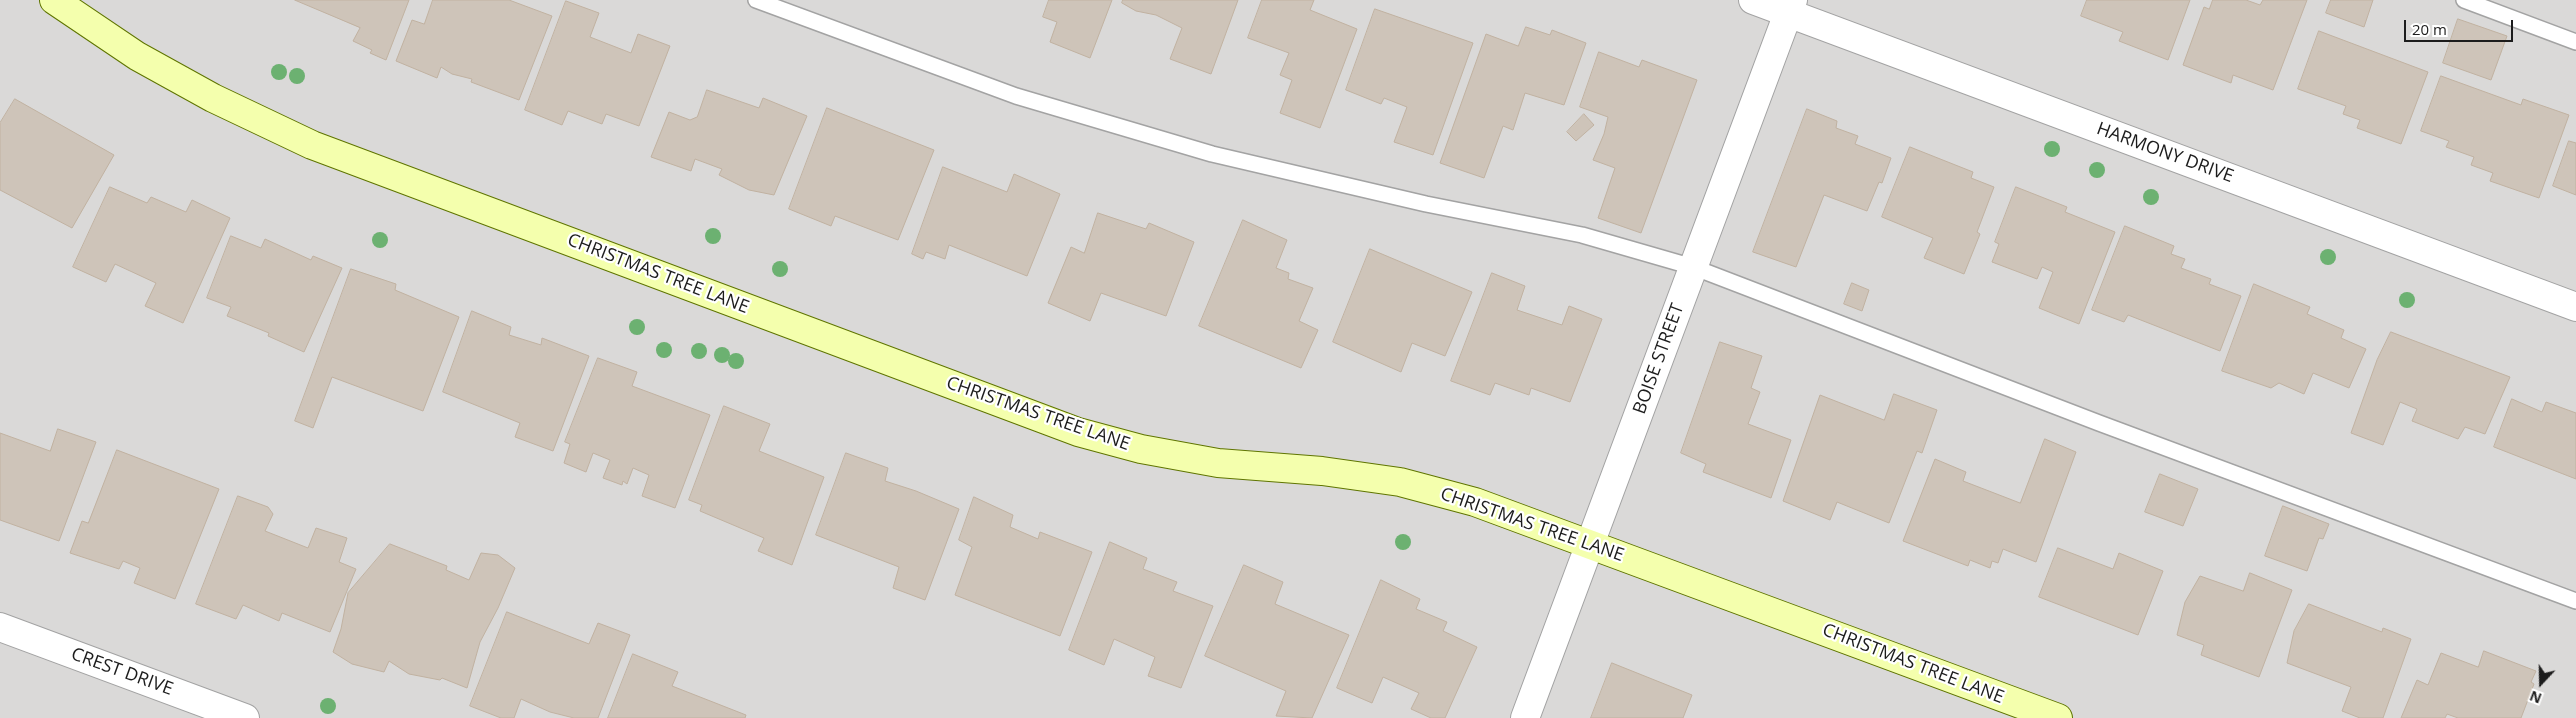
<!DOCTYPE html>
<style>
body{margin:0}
#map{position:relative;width:2576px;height:718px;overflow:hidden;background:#eeebe0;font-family:"Open Sans",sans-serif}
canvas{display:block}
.north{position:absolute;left:2516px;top:658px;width:50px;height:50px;-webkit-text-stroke:4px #fff;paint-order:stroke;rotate:201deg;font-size:14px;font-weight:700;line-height:20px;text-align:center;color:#1c1c1c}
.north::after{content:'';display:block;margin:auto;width:18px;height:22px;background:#1c1c1c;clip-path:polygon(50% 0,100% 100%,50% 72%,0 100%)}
.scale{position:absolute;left:2404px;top:20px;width:109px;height:22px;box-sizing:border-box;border:2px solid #1c1c1c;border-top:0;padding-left:6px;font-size:15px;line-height:18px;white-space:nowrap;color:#1c1c1c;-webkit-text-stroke:4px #fff;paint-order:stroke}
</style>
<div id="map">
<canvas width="2576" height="718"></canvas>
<div class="north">N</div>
<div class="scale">20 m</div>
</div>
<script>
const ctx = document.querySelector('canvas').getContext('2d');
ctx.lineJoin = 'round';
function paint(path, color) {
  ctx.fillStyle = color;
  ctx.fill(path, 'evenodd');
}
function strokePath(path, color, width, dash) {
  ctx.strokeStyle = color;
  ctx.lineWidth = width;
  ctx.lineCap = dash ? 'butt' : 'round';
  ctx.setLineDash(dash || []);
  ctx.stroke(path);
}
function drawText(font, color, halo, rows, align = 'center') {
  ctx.font = font + ' "Open Sans",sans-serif';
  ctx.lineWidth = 4.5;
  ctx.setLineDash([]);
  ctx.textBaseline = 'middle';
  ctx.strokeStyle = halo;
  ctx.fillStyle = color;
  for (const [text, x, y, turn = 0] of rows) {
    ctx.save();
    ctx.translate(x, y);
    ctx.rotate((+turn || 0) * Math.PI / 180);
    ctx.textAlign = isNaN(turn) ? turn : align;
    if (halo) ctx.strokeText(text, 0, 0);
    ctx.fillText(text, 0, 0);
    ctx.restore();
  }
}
paint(new Path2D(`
 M0 0H2576V718H0Z`), '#dad9d8');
const building = new Path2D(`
 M295 0H409L386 60 370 53 372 50 353 41 360 28Z
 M433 0H509L552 16 519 100 471 82 472 79 452 74 441 67 437 78 396 61 412 20 424 24Z
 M1049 0H1112L1090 58 1050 42 1057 22 1043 17Z
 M1123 0H1238L1211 74 1170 59 1182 28 1156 15 1136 11 1122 3Z
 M1262 0H1314L1310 10 1357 29 1320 128 1280 113 1292 80 1280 75 1289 53 1248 38Z
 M2087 0H2190L2168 60 2119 41 2123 32 2081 16Z
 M2213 0H2246L2260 5 2263 0H2307L2273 90 2233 75 2231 83 2183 65 2204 7 2209 9Z
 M2331 0H2373L2364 27 2326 13Z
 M566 1 599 13 590 37 631 53 638 34 670 46 639 126 606 114 602 124 568 111 562 125 525 110Z
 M1375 9 1473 43 1433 155 1394 142 1407 107 1384 98 1381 104 1346 90Z
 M2458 19 2507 36 2491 80 2443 63Z
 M1526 27 1550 35 1552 30 1586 43 1564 105 1525 93 1513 130 1503 126 1484 178 1440 163 1486 34 1518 46Z
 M2319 31 2428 72 2401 144 2357 128 2360 120 2343 114 2346 106 2298 89Z
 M1599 52 1639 67 1642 60 1697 80 1641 233 1598 218 1615 168 1593 160 1604 134 1608 117 1580 107Z
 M2441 76 2521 105 2523 99 2569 115 2539 198 2490 181 2493 173 2471 165 2474 157 2446 147 2449 141 2421 131Z
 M707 90 759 108 763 98 807 116 774 195 749 190 719 175 722 169 695 159 691 171 651 157 669 112 690 120 697 117Z
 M15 99 114 155 72 228 0 190V123Z
 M827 108 934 150 898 240 835 216 831 226 789 209Z
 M1807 109 1837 121 1836 128 1858 136 1855 144 1891 158 1882 183 1879 182 1867 211 1824 195 1796 267 1753 252Z
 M1584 114 1594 125 1576 141 1567 132Z
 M2569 141 2576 143V195L2553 186Z
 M1910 147 1973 172 1971 178 1994 187 1977 232 1980 234 1964 274 1924 258 1933 238 1882 217Z
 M943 167 1007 192 1014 174 1060 194 1027 276 949 245 945 259 926 252 923 259 912 254Z
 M110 187 147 203 151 197 186 212 192 200 230 218 183 323 145 306 156 283 115 264 106 282 73 267Z
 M2016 187 2067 207 2065 212 2115 232 2079 324 2039 308 2053 272 2042 267 2037 279 1992 262 1999 244 1995 242Z
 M1098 213 1146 229 1149 223 1194 242 1166 316 1101 293 1090 321 1048 303 1071 247 1084 253Z
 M1243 220 1287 240 1276 268 1289 273 1288 279 1313 288 1299 321 1318 330 1301 368 1199 326Z
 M2125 226 2174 246 2171 254 2185 259 2181 268 2211 279 2209 284 2241 296 2220 351 2128 315 2124 322 2092 310Z
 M231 236 261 248 265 239 311 260 313 256 342 268 304 352 268 336 269 333 227 316 231 307 207 298Z
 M1370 249 1472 292 1445 356 1412 343 1401 372 1333 342Z
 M351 269 396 284 395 290 459 317 423 411 332 377 313 428 295 421Z
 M1492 273 1525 286 1517 310 1562 325 1569 306 1602 319 1570 402 1531 388 1529 395 1495 383 1490 395 1451 381Z
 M1852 283 1869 290 1862 311 1844 304Z
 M2254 284 2310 307 2307 314 2344 330 2341 338 2366 349 2349 388 2313 373 2304 394 2279 383 2271 388 2222 371Z
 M472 311 511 327 509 335 541 345 542 338 589 356 553 451 515 437 520 423 443 392Z
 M2391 332 2510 377 2485 434 2465 427 2458 439 2412 421 2417 409 2400 402 2383 445 2351 433 2377 360Z
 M1720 342 1762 356 1751 388 1760 392 1748 424 1791 440 1771 498 1703 472 1706 464 1681 453Z
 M598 358 637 372 632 386 710 415 675 508 642 496 649 475 633 468 627 484 623 481 622 485 603 478 610 460 593 453 586 472 564 463 570 444 565 442Z
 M1894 394 1937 410 1922 453 1917 451 1889 523 1837 502 1830 520 1783 501 1820 395 1884 420Z
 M2512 399 2542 412 2546 402 2576 413V479L2494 447Z
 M724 406 770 424 759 451 824 477 792 565 758 551 764 538 700 511 702 505 689 500Z
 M58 429 96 442 59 541 0 520V433L50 451Z
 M2045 439 2076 452 2036 562 2003 549 1998 563 1992 561 1990 568 1970 560 1968 566 1903 541 1935 459 1966 472 1963 481 2020 503Z
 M117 450 219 489 175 599 134 583 140 568 123 561 119 569 70 553 82 521 88 523Z
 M846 453 888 468 885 481 916 491 959 509 925 600 893 588 899 567 816 535Z
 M2160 474 2198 489 2183 526 2145 512Z
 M238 496 268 507 273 514 265 531 308 548 316 528 347 538 339 562 356 569 330 632 282 613 279 621 243 605 236 619 196 604Z
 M974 497 1013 515 1010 527 1038 539 1040 532 1092 552 1060 636 955 595 972 547 959 540Z
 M2283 506 2329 524 2323 539 2319 538 2307 571 2265 556Z
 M1110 542 1147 558 1143 569 1177 582 1173 591 1213 606 1181 688 1148 676 1155 657 1114 639 1104 665 1069 650Z
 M390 544 447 566 446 570 469 580 481 553 498 555 515 568 498 608 480 642 467 688 442 678 440 680 409 674 389 661 384 672 352 664 333 652 341 629 348 593Z
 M2058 548 2113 569 2119 553 2163 571 2138 635 2039 597Z
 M1244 565 1283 582 1275 604 1349 635 1312 718 1276 716 1286 691 1205 656Z
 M2250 573 2292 590 2259 677 2201 655 2204 645 2177 635 2185 602 2200 576 2243 591Z
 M1381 580 1420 599 1416 609 1447 622 1443 631 1477 647 1445 718H1431L1411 709 1419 693 1383 677 1372 703 1337 688Z
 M2309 604 2382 632 2383 628 2411 639 2383 718H2360L2342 711 2351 687 2287 663 2294 631Z
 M507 612 589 644 598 623 630 635 598 718H574L550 712 521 699 514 718H501L470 706Z
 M2484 651 2536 671 2531 682 2534 684 2521 718H2458L2447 714 2445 718H2401L2417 680 2428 685 2441 653 2478 667Z
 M633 654 678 672 672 686 746 715 745 718H608Z
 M1612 663 1692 695 1683 718H1591Z`);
paint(building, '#cec4b9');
strokePath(building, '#c1b2a1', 1);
const lane = new Path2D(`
 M756 0 1016 96 1212 154 1426 204 1582 235 1693 267 2099 423 2576 601
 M2464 0 2576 42`);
const street = new Path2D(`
 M1753 0 2576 307
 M0 627 245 718
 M1525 718 1793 0`);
const secondary = new Path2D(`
 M54 0 137 56 213 98 312 145 1078 432 1141 449 1218 463 1322 471 1400 482 1475 502 2058 718`);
strokePath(lane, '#a3a3a3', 18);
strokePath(street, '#a3a3a3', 30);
strokePath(secondary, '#5f7500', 30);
strokePath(lane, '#fff', 15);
strokePath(street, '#fff', 28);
strokePath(secondary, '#f4ffad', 28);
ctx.fillStyle = '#6cb171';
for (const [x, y] of [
 [279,72],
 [297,76],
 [2052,149],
 [2097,170],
 [2151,197],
 [713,236],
 [380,240],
 [2328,257],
 [780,269],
 [2407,300],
 [637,327],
 [664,350],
 [699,351],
 [722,355],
 [736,361],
 [1403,542],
 [328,706]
]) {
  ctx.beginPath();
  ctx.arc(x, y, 8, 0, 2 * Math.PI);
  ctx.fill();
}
drawText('18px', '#1c1c1c', '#fff', [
 ["HARMONY DRIVE",2165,153,20],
 ["CHRISTMAS TREE LANE",658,274,21],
 ["BOISE STREET",1659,359,-70],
 ["CHRISTMAS TREE LANE",1038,414,19],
 ["CHRISTMAS TREE LANE",1532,525,19],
 ["CHRISTMAS TREE LANE",1913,664,21],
 ["CREST DRIVE",122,672,20]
]);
</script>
